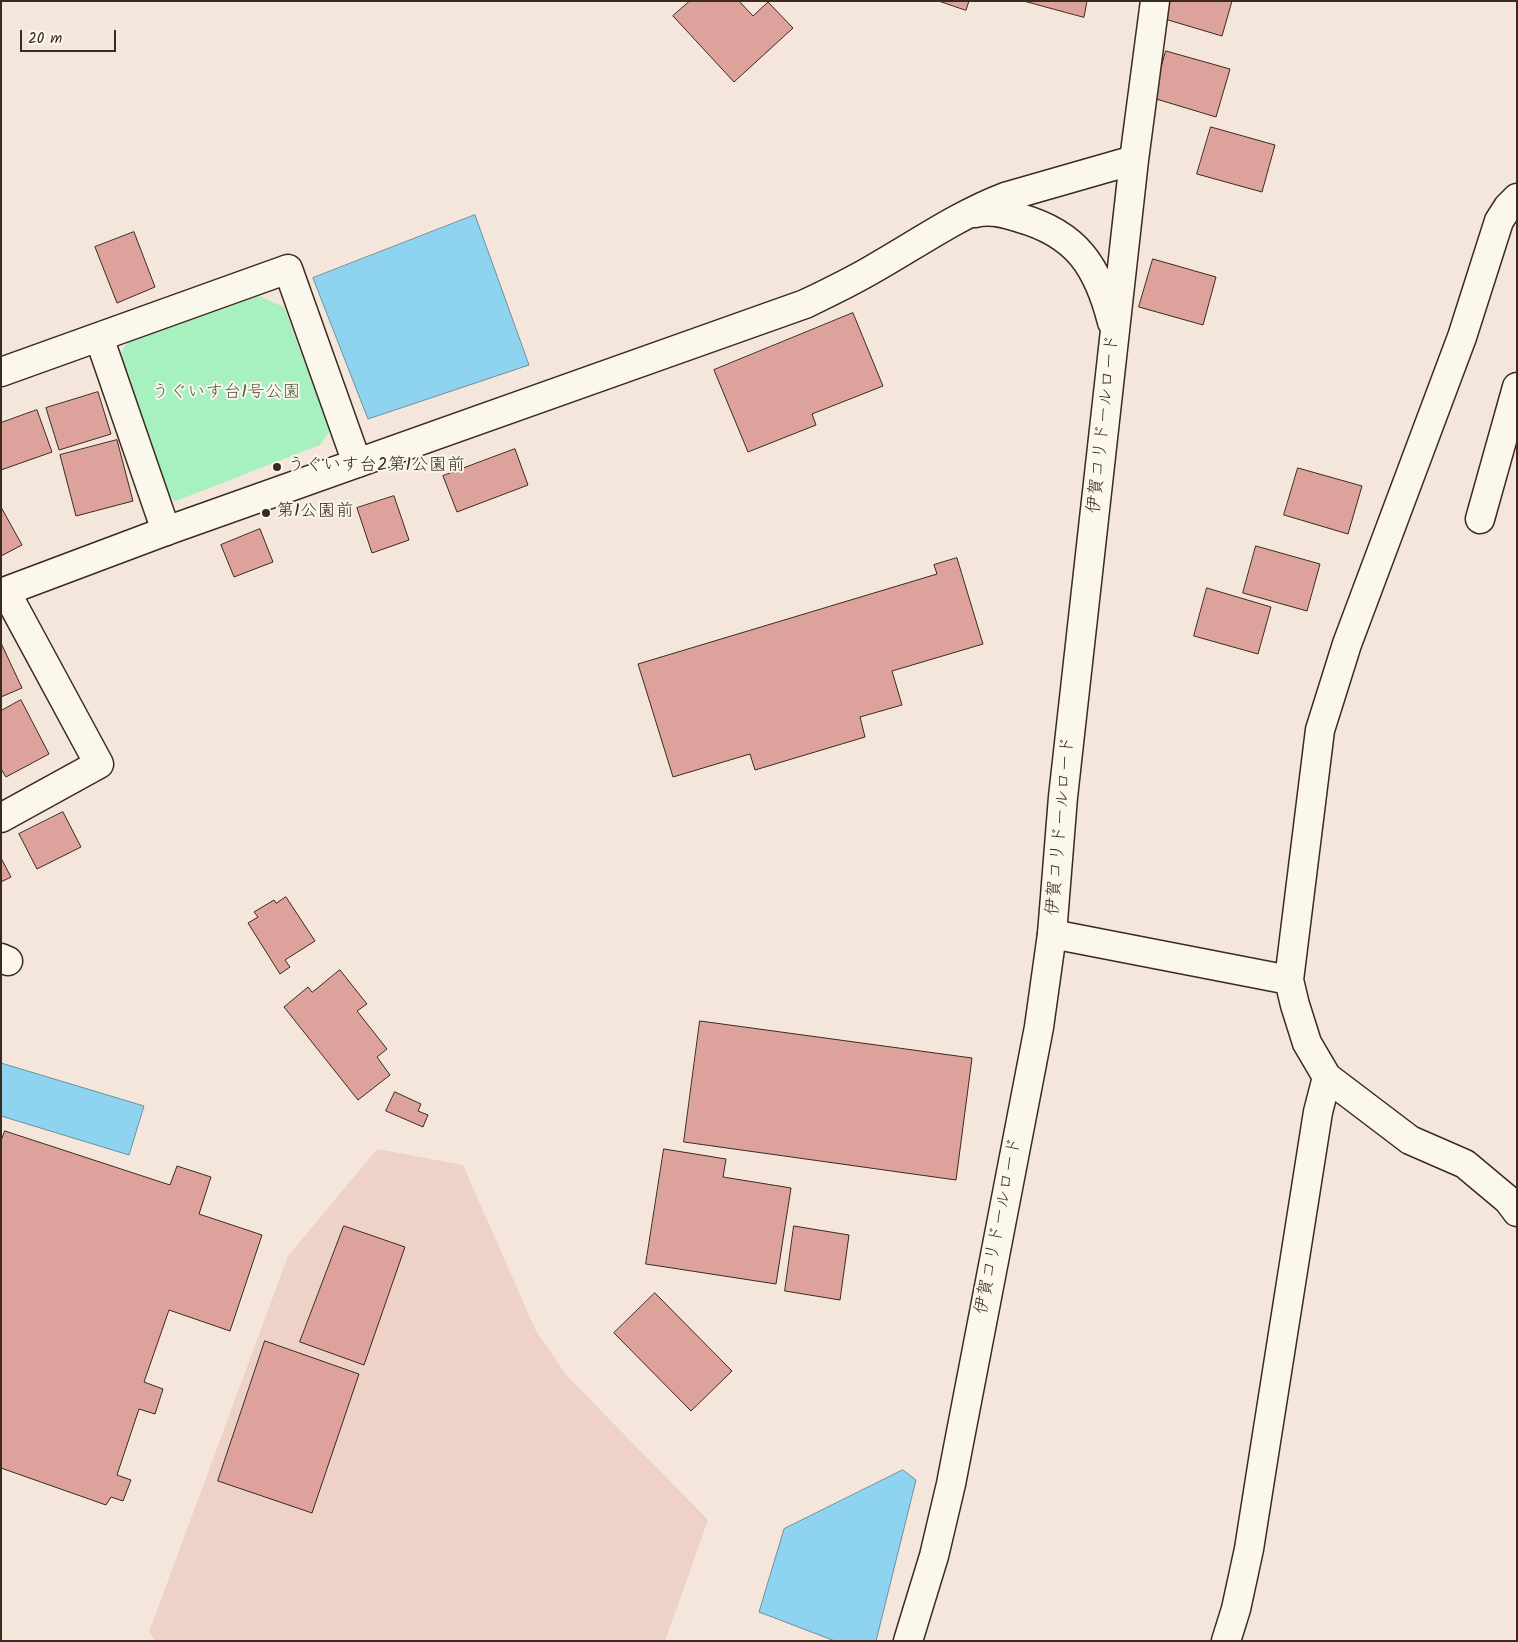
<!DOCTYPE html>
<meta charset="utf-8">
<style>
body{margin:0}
#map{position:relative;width:1518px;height:1642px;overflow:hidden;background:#f5e6dc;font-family:Kalam,sans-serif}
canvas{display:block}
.frame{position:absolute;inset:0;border:2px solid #3b2a1e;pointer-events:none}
.scale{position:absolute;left:20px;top:30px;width:96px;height:22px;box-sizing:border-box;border:2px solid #3b2a1e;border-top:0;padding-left:6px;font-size:15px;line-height:18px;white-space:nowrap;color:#3b2a1e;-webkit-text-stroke:4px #fbf7ec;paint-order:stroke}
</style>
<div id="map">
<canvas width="1518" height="1642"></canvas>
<div class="frame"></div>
<div class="scale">20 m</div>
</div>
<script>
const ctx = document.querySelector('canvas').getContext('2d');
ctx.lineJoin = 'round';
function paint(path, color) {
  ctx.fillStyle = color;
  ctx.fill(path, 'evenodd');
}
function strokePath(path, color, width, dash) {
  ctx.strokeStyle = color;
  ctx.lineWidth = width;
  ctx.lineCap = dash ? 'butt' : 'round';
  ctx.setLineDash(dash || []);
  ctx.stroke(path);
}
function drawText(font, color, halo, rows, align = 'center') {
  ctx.font = font + ' Kalam,"Klee One",sans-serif';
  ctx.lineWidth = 4;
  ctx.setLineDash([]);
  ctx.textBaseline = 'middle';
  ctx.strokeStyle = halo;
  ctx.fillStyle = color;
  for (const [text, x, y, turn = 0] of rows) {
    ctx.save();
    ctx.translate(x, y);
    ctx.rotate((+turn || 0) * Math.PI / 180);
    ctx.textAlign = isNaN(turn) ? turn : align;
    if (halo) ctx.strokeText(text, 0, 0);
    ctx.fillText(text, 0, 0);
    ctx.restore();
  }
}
paint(new Path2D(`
 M377 1149 463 1165 536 1331 567 1376 708 1520 665 1641H156L149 1632 288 1256Z`), '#eed2c8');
paint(new Path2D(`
 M259 296 284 307 330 431 320 445 176 501 166 495 117 359 127 343Z`), '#a7f1c0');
const water = new Path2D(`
 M475 215 529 365 368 419 313 278Z
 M1 1063 144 1106 129 1155 1 1116Z
 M903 1470 916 1480 876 1641H835L759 1612 784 1529Z`);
paint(water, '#8ed4f0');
strokePath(water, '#6d909c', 1);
const building = new Path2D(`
 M690 1H739L753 16 768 2 793 28 734 82 673 16Z
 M939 1H969L966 10Z
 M1024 1H1087L1084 17Z
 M1162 1H1232L1222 36 1158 17Z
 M1166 51 1230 69 1216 117 1153 98Z
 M1211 127 1275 145 1262 192 1197 174Z
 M134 232 155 287 117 303 95 247Z
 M1153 259 1216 277 1203 325 1139 307Z
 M853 313 883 386 812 414 816 425 748 452 714 370Z
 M98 392 111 434 59 450 46 408Z
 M37 410 52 452 1 470V423Z
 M117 440 133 501 76 516 60 455Z
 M515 449 528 485 457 512 443 476Z
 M1298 468 1362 486 1348 534 1284 515Z
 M394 496 409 540 372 553 357 508Z
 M1 507 22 545 1 556Z
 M260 529 273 562 234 577 221 545Z
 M1256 546 1320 564 1307 611 1243 593Z
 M957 558 983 644 892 671 902 705 860 717 865 737 755 770 750 754 673 777 638 664 937 574 934 565Z
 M1207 588 1271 607 1258 654 1194 636Z
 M1 643 22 688 1 697Z
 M21 700 49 754 6 777 1 769V711Z
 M63 812 81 847 37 869 19 834Z
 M1 858 11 877 1 882Z
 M286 897 315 941 285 960 290 967 280 974 248 923 258 917 254 912 274 900 276 903Z
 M340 970 367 1004 357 1011 387 1049 377 1057 390 1075 358 1100 284 1007 308 987 312 992Z
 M700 1021 972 1058 956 1180 684 1142Z
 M395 1092 421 1104 418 1111 428 1115 423 1127 386 1111Z
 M5 1131 170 1185 177 1166 211 1177 199 1214 262 1235 230 1331 169 1310 144 1382 163 1389 155 1414 139 1409 117 1475 131 1480 123 1501 111 1497 106 1505 1 1468V1141Z
 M664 1149 726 1159 723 1177 791 1188 776 1284 646 1264Z
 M344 1226 405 1247 364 1365 300 1342Z
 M794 1226 849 1235 840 1300 785 1291Z
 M655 1293 732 1371 691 1411 614 1333Z
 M265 1341 359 1374 312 1513 218 1481Z`);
paint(building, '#dca29b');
strokePath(building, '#3b2a1e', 1);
const street = new Path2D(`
 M1517 198 1508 207 1499 221 1462 337 1347 644 1320 730 1289 980 1295 1005 1307 1043 1327 1077 1410 1140 1465 1164 1508 1200 1517 1212
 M99 337 166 531
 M1 372 288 269 357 463
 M1480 519 1517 387
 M1 818 99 764 6 592
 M1052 934 1289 980
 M1 958 8 961
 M1226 1641 1236 1609 1249 1549 1318 1112 1327 1077`);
const secondary = new Path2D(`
 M975 213C990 209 1005 213 1020 218 1077 234 1098 267 1112 322
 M1 593 166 531 805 304C828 293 851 282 873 269 917 244 958 215 1005 197L1134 160
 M908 1641 934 1556 951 1484 1039 1027 1052 934 1063 797 1134 160 1155 1`);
strokePath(street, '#3b2a1e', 31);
strokePath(secondary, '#3b2a1e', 31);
strokePath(street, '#fbf7ec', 28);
strokePath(secondary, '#fbf7ec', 28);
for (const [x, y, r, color] of [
 [277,467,5,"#3b2a1e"],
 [266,513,5,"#3b2a1e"]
]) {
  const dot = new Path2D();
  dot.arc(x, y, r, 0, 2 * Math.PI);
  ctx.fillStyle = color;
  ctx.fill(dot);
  strokePath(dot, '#fbf7ec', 2);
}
drawText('18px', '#565c46', '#fbf7ec', [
 ["うぐいす台1号公園",226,394]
]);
drawText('18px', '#3b2a1e', '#fbf7ec', [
 ["伊賀コリドールロード",1105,424,-84],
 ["伊賀コリドールロード",1062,826,-85],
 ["伊賀コリドールロード",1000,1226,-79]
]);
drawText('18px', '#3b2a1e', '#fbf7ec', [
 ["うぐいす台2第1公園前",287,467],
 ["第1公園前",276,513]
], 'left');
</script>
